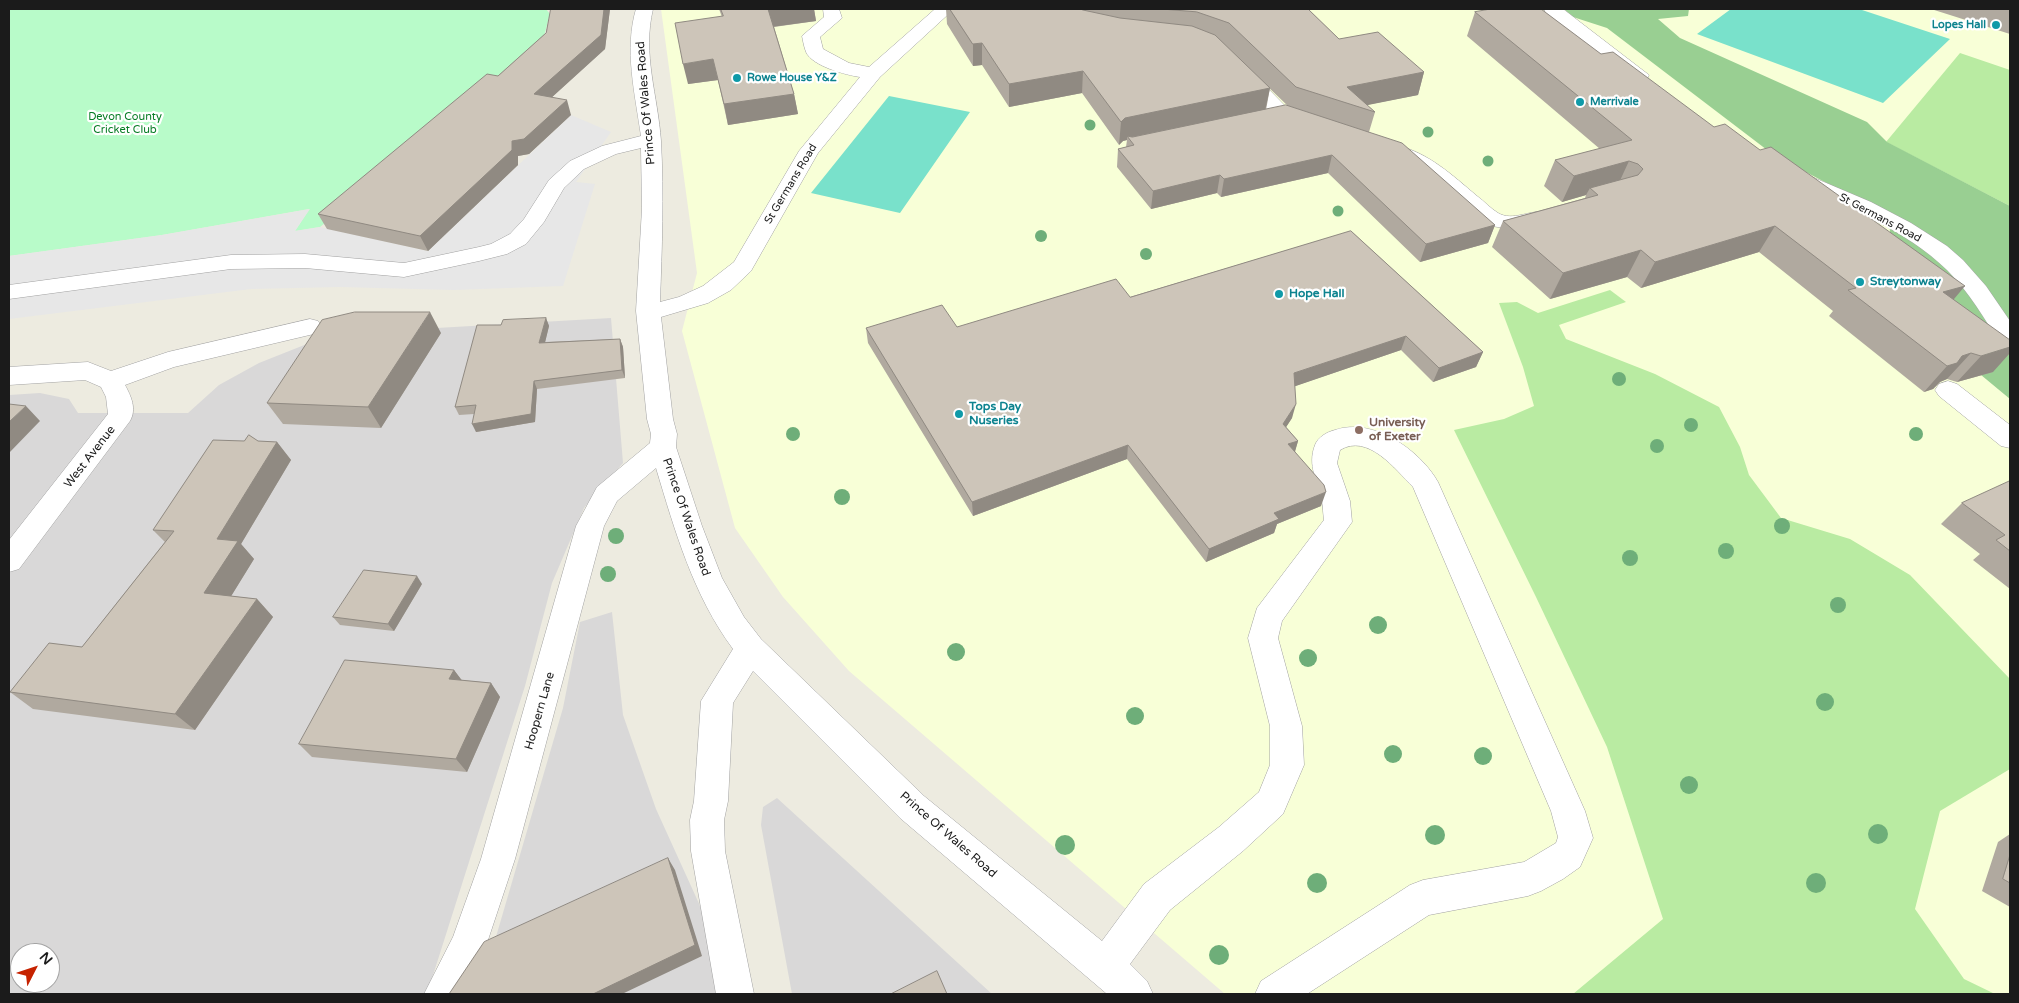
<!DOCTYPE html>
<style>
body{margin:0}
#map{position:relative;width:2019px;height:1003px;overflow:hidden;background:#edebe0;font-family:"Varela Round",sans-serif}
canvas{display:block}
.frame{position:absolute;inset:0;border:10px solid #1b1b1b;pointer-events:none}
.north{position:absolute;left:10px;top:943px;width:50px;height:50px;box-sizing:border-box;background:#fff;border:1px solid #a4a4a4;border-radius:50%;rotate:49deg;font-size:14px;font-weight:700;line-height:20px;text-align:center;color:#1b1b1b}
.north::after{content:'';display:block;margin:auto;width:18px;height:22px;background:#c62200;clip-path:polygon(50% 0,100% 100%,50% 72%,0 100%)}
</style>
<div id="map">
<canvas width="2019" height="1003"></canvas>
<div class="frame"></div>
<div class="north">N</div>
</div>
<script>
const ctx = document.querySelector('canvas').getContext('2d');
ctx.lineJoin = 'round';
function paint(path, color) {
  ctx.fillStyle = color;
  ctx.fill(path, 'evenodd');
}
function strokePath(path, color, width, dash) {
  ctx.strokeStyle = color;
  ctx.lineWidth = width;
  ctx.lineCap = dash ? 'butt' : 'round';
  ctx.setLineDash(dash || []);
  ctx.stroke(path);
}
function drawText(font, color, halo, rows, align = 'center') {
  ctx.font = font + ' "Varela Round",sans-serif';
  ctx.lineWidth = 4.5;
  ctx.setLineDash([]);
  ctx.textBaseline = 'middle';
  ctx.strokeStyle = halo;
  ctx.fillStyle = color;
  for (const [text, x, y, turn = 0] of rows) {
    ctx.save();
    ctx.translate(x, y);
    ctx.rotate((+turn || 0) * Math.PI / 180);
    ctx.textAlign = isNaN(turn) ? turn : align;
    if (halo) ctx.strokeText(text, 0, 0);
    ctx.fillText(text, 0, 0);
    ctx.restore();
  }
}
paint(new Path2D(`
 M611 318 623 463 584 508 552 583 525 686 427 994H9V395L40 393 69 399 78 413H188L219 385 259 363 332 334ZM20 953H50V983H20Z
 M612 612 623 715 656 809 716 941 725 994H467L493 947 563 708 580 622Z
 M777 798 992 994H792L761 825 763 807Z`), '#d9d8d8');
paint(new Path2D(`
 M661 9H2010V994H1225L849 671 783 597 735 528 682 331 697 273Z`), '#f8ffd7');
paint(new Path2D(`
 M1960 53 2010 70V206L1886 142Z
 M1610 290 1626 302 1559 325 1566 339 1655 374 1719 407 1740 447 1749 475 1781 518 1850 539 1910 575 2010 679V769L1940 811 1915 909 1964 979 1995 994H1573L1663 919 1607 747 1536 597 1454 430 1504 419 1534 406 1523 367 1499 303 1517 302 1538 313Z`), '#b9eba2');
paint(new Path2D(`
 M1564 9H1689L1688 16 1658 19 1680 38 1867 122 1887 142 2010 206V399L1934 336 1893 257 1888 215 1775 156 1607 28 1573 17Z`), '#99cf92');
paint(new Path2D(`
 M9 9H546L550 14 540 51 320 227 295 231 309 209 162 235 9 256Z`), '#b8fbc9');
paint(new Path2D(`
 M1731 9H1859L1950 39 1883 103 1697 34Z
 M889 96 970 112 900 213 811 193Z`), '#79e1cb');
paint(new Path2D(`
 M571 115 611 132 576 182 595 184 563 286 454 290 340 287 251 289 9 319V256L162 235 310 209 295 231 320 227 428 251Z`), '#e7e7e7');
const minor = new Path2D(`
 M636 9H653C642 54 658 96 661 141 664 195 662 248 660 302L679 297 703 286 734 262 799 151 860 77C846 75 812 66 806 52 804 47 803 41 802 36L824 17 823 9H839L842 18 820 37 823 49 849 63 869 67 935 9H954L880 77 818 153 751 271 731 290 708 303 661 317 673 419 677 434 676 447 702 526 722 578 744 617 761 639 924 796 1102 941 1144 884 1219 827 1259 792 1270 765V726L1248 638 1257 608 1324 520C1323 514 1323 507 1322 501 1318 481 1307 466 1315 445 1318 437 1327 432 1335 430 1373 417 1420 450 1438 482L1585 811 1593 838 1580 867 1563 879 1541 891 1528 896 1429 915 1307 994H1255L1261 981 1410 885 1423 880 1524 862 1556 843 1558 837 1551 811 1413 487C1395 469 1368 433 1340 450L1337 463 1350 501 1352 522 1282 621 1278 638 1302 726 1304 765 1283 814 1243 851 1170 910 1130 964 1147 981 1153 994H1107L900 818 753 671 733 703 728 801 724 820 725 851 754 994H716L691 851 690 820 694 801 701 701 733 649C693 595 675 531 656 468L617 501 604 526 515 859 486 946 463 994H424L453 937 481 859 576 526 597 487 650 443 651 434 647 419 636 311 642 209 641 148 616 154 584 169 564 188 544 222 526 244 507 254 479 261 404 277 305 268 231 269 9 299V285L231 255 305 254 404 263 479 247 491 244 510 234 524 219 549 180 570 161 602 146 641 136C635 94 624 49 636 9Z
 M1544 9H1563L1649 75 1647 79 1640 81 1633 79 1546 13Z
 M1242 67 1249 69 1290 111 1315 119 1318 123 1315 127 1308 129 1276 119 1233 73 1235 69Z
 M1396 145C1429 153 1452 175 1477 196 1484 201 1490 208 1498 213 1513 222 1531 209 1547 212L1550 217 1547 222 1517 230 1485 225 1427 174 1407 162 1389 155 1386 151 1389 147Z
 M1805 174 1871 202 1911 223 1947 246 1963 260 1986 286 2010 321V347L2001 345C1985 319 1969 292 1947 270 1906 230 1849 208 1798 184L1795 180 1798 176Z
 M310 319 318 321 322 327 318 333 174 367 125 385C131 396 137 409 130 421L19 569 9 572V540L108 414 106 397 101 387 85 380 9 385V367L88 362 111 371 168 352Z
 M1948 381 1957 384 2010 425V448L2001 446 1939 396 1935 390 1939 384Z`);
strokePath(minor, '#a2a2a2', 1);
paint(minor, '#fff');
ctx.fillStyle = '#6eae79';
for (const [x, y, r] of [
 [1090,125,5.5],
 [1428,132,5.5],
 [1488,161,5.5],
 [1338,211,5.5],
 [1041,236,6],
 [1146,254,6],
 [1619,379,7],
 [1691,425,7],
 [793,434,7],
 [1916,434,7],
 [1657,446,7],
 [842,497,8],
 [1782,526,8],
 [616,536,8],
 [1726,551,8],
 [1630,558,8],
 [608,574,8],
 [1838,605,8],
 [1378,625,9],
 [956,652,9],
 [1308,658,9],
 [1825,702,9],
 [1135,716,9],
 [1393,754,9],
 [1483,756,9],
 [1689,785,9],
 [1878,834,10],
 [1435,835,10],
 [1065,845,10],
 [1317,883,10],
 [1816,883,10],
 [1219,955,10]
]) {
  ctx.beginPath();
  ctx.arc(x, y, r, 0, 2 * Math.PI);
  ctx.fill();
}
paint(new Path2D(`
 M551 9H610L605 49 552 97 571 115 529 154 518 156V165L428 251 327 229 318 214 498 76 546 33Z
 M719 9H814L816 21 774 27 794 94 798 114 728 125 718 80 688 84 722 17Z
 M946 9H1308L1339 39 1424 72 1418 95 1366 105 1375 112 1369 132 1495 225 1488 243 1420 262 1328 173 1221 197 1217 193 1151 209 1117 167 1118 149 1126 147 1127 140 1123 141 1119 145 1082 93 1009 107 982 65 973 66 947 24ZM1266 85 1288 106 1266 110 1270 88Z
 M1931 9H2010V34Z
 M1475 12 1601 54 1714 127 1954 299 1993 372 1957 382 1947 379 1940 382 1933 389 1924 392 1829 316 1833 311 1759 252 1641 288 1627 277 1550 299 1492 247 1503 221 1585 198 1586 195 1562 202 1544 186 1555 160 1600 149 1467 36Z
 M1351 231 1483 352 1476 367 1433 382 1401 350 1295 386 1292 418 1286 427 1298 441 1295 451 1321 506 1277 524 1274 533 1206 562 1127 459 973 516 868 343 866 328 957 327 1130 297Z
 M546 318 549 326 545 342 620 339 623 347 625 378 537 389 535 422 476 432 474 414 459 415 455 407 501 325Z
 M441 333 381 428 283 424 267 403Z
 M244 441 277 442 291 460 241 544 254 559 231 596 257 599 273 617 195 730 33 709 10 692 82 647 165 542 153 530Z
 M2010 481V589L1973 560 1980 554 1941 524 1962 503Z
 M422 584 394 631 340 625 333 617Z
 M454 670 461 680 491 683 500 697 467 772 312 757 299 744Z
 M2010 834V907L1982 891 1998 842Z`), '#b0a99f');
paint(new Path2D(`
 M604 9H610L605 49 539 109 534 94Z
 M768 9H814L816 21 771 27Z
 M982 43V65L973 66V44Z
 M713 59 718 80 688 84 683 64Z
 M1083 71 1082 93 1009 107V84Z
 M1424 72 1418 95 1358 107 1347 87Z
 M1270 88 1265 111 1130 140 1127 136V140L1123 141 1119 145 1121 122 1125 118Z
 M794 94 798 114 728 125 724 104Z
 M567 100 571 115 529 154 518 156V165L428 251 420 236 512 141Z
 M1332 155 1328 173 1221 197 1224 179Z
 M1629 161 1617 187 1590 188 1586 195 1562 202 1574 176Z
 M1220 175 1217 193 1151 209 1153 191Z
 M1495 225 1488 243 1420 262 1426 244Z
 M1775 226 1759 252 1641 288 1655 262Z
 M1641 250 1627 277 1550 299 1563 273Z
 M1965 286 1943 312V292Z
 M430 312 441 333 381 428 368 407Z
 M546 318 549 326 543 351 539 343Z
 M1406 336 1401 350 1290 388 1294 373Z
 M620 339 623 347 625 378 622 370Z
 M2010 347V353L1993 372 1957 382 1981 356Z
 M1483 352 1476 367 1433 382 1439 368Z
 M1971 353 1947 379 1940 382 1933 389 1924 392 1947 366 1962 356Z
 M534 381 537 389 535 422 476 432 472 424Z
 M1296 404 1292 418 1279 438 1283 424Z
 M26 406 40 421 9 453V422Z
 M1298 441 1294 455 1288 444Z
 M277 442 291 460 241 544 254 559 222 611 204 593 217 539Z
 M1128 445 1127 459 973 516 972 502Z
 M1326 492 1321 506 1277 524 1274 533 1206 562 1209 549 1274 513Z
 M417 576 422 584 394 631 388 624Z
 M257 599 273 617 195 730 175 714Z
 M454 670 464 683 449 679Z
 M491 683 500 697 467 772 456 759Z
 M668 858 675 870 702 956 622 994H593Z`), '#908a82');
const building = new Path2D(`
 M551 9H604L601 35 534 94 567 100 524 139 512 141V150L420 236 318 214 487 74 498 76 546 33Z
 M721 9H768L794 94 724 104 713 59 683 64 675 23 723 16Z
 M950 9H1080L1083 10 1120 18 1192 26 1215 35 1270 88 1125 118 1121 122 1083 71 1009 84 982 43 973 44Z
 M1162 9H1308L1339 39 1378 32 1424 72 1347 87 1375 112 1296 87 1229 23 1197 12Z
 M1491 9H1541L1601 54 1613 52 1714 127 1725 124 1760 150 1771 147 1965 286 1943 292 2010 340V347L1981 356 1971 353 1962 356 1957 363 1947 366 1848 290 1856 288 1775 226 1655 262 1641 250 1563 273 1503 221 1598 195 1590 188 1638 175 1643 169 1638 164 1629 161 1574 176 1555 160 1632 140 1475 12Z
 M1286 105 1402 143 1495 225 1426 244 1332 155 1224 179 1220 175 1153 191 1118 149 1134 145 1127 136 1132 137Z
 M1351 231 1483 352 1439 368 1406 336 1294 373 1296 404 1283 424 1298 441 1288 444 1324 485 1326 492 1274 513 1279 519 1209 549 1128 445 972 502 866 328 942 305 957 327 1116 279 1130 297Z
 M355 312H430L368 407 267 403 322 320Z
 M546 318 539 343 620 339 622 370 534 381 531 414 472 424 476 405 455 407 477 325H501L503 320Z
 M9 404 26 406 9 422Z
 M249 435 258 441 277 442 217 539 238 541 204 593 257 599 175 714 10 692 49 643 82 647 174 531 153 530 213 440 244 441Z
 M2010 481V551L1996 540 2005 535 1962 503Z
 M364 570 417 576 388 624 333 617Z
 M345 660 454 670 449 679 491 683 456 759 299 744Z
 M2010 855V883L2003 879Z
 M668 858 695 945 593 994H449L484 942Z
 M937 971 947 994H891Z`);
paint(building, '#cdc5b9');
strokePath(building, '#908a82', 1);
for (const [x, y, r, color] of [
 [1996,25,5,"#0f9aa8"],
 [737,78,5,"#0f9aa8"],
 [1580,102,5,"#0f9aa8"],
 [1860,282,5,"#0f9aa8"],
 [1279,294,5,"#0f9aa8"],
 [959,414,5,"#0f9aa8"],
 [1359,430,5,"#8d6e63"]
]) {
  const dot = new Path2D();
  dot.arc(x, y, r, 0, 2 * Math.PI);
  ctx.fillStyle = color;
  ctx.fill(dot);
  strokePath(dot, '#fff', 2);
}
drawText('bold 11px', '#0d838f', '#fff', [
 ["Lopes Hall",1986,25,"right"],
 ["Rowe House Y&Z",747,78],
 ["Merrivale",1590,102]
], 'left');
drawText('11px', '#067c24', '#fff', [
 ["Devon County",125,117],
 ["Cricket Club",125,130]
]);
drawText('11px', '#1b1b1b', '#fff', [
 ["St Germans Road",791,184,-59],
 ["St Germans Road",1880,218,28]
]);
drawText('12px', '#1b1b1b', '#fff', [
 ["Prince Of Wales Road",646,103,-95],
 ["West Avenue",90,457,-52],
 ["Prince Of Wales Road",686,517,71],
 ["Hoopern Lane",540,711,-74],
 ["Prince Of Wales Road",948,835,41]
]);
drawText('bold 12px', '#0d838f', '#fff', [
 ["Streytonway",1870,282],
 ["Hope Hall",1289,294],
 ["Tops Day",969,407],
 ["Nuseries",969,421]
], 'left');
drawText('bold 12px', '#785e54', '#fff', [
 ["University",1369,423],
 ["of Exeter",1369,437]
], 'left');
</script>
